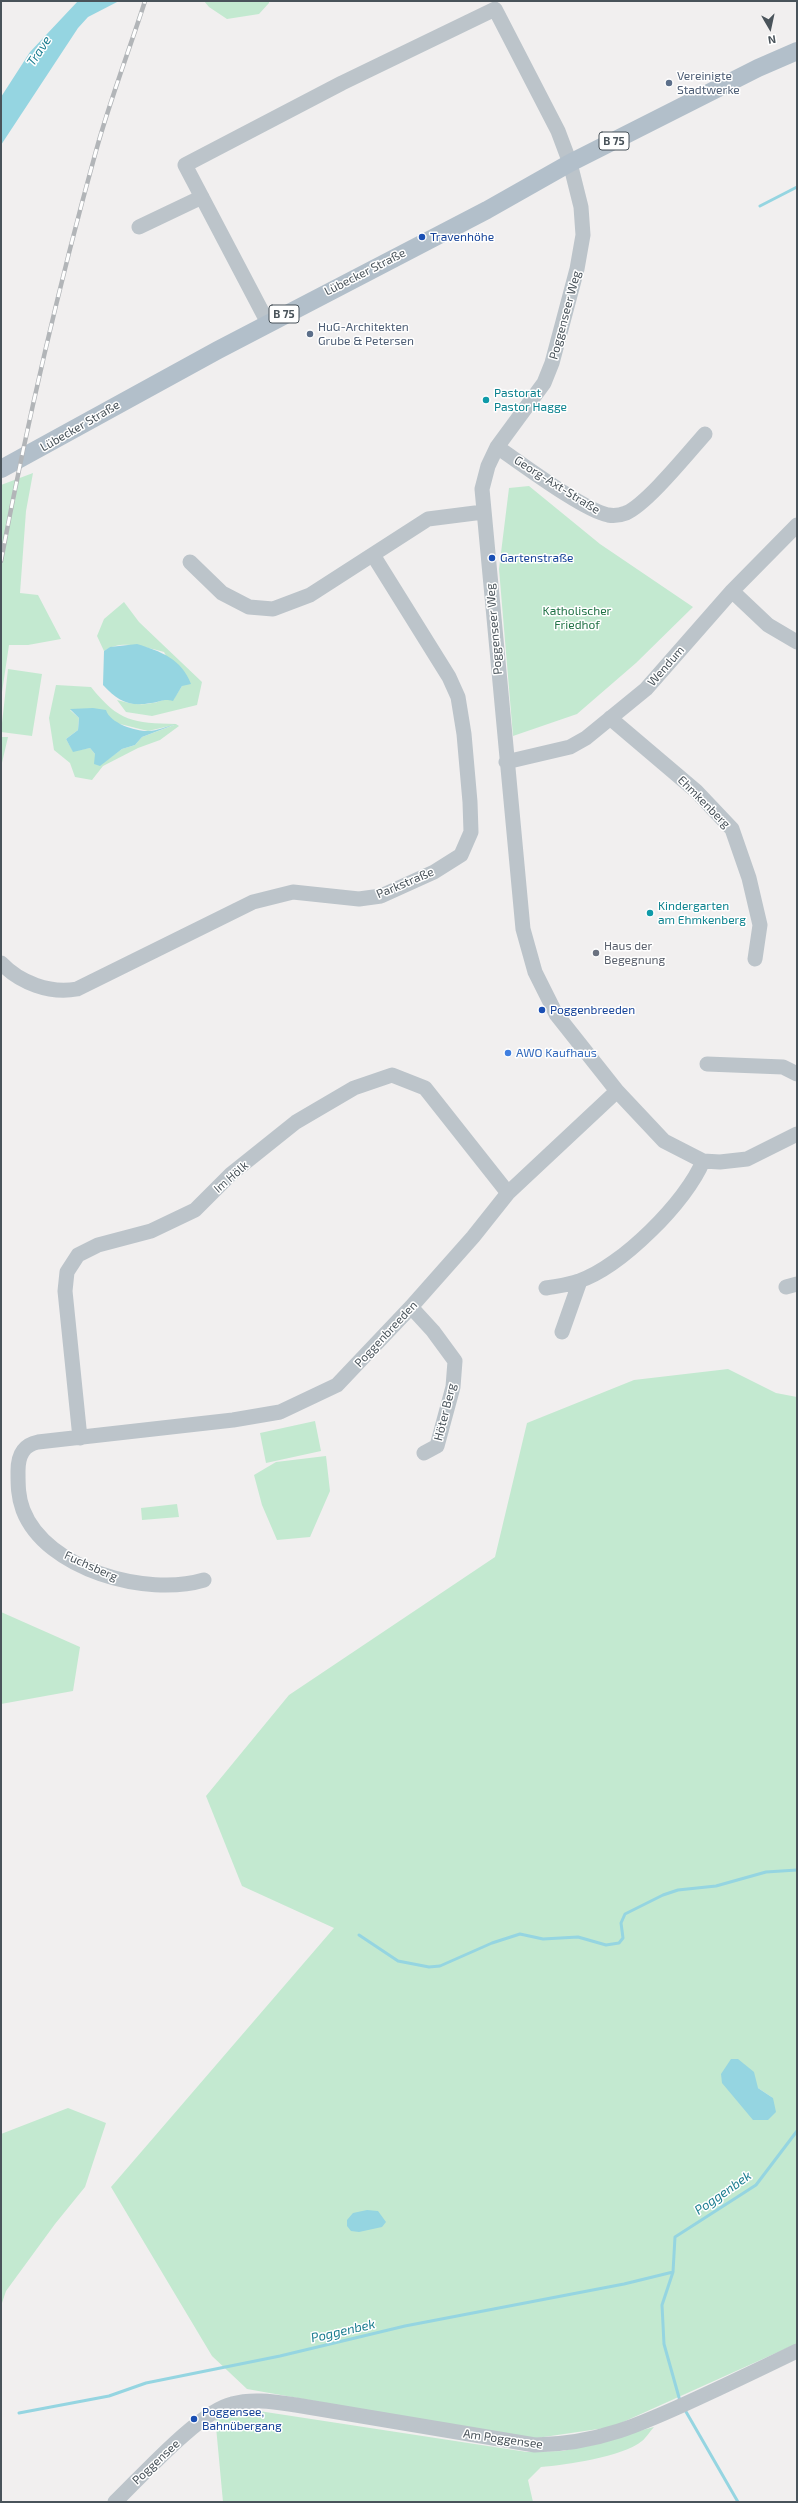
<!DOCTYPE html>
<meta charset="utf-8">
<style>
body{margin:0}
#map{position:relative;width:798px;height:2503px;overflow:hidden;background:#f1efef;font-family:"Exo 2",sans-serif}
canvas{display:block}
.frame{position:absolute;inset:0;border:2px solid #49535a;pointer-events:none}
.north{position:absolute;left:750px;top:8px;width:40px;height:40px;-webkit-text-stroke:3px #fff;paint-order:stroke;rotate:171deg;font-size:11px;font-weight:700;line-height:16px;text-align:center;color:#49535a}
.north::after{content:'';display:block;margin:auto;width:14px;height:18px;background:#49535a;clip-path:polygon(50% 0,100% 100%,50% 72%,0 100%)}
</style>
<div id="map">
<canvas width="798" height="2503"></canvas>
<div class="frame"></div>
<div class="north">N</div>
</div>
<script>
const ctx = document.querySelector('canvas').getContext('2d');
ctx.lineJoin = 'round';
function paint(path, color) {
  ctx.fillStyle = color;
  ctx.fill(path, 'evenodd');
}
function strokePath(path, color, width, dash) {
  ctx.strokeStyle = color;
  ctx.lineWidth = width;
  ctx.lineCap = dash ? 'butt' : 'round';
  ctx.setLineDash(dash || []);
  ctx.stroke(path);
}
function drawText(font, color, halo, rows, align = 'center') {
  ctx.font = font + ' "Exo 2",sans-serif';
  ctx.lineWidth = 3;
  ctx.setLineDash([]);
  ctx.textBaseline = 'middle';
  ctx.strokeStyle = halo;
  ctx.fillStyle = color;
  for (const [text, x, y, turn = 0] of rows) {
    ctx.save();
    ctx.translate(x, y);
    ctx.rotate((+turn || 0) * Math.PI / 180);
    ctx.textAlign = isNaN(turn) ? turn : align;
    if (halo) ctx.strokeText(text, 0, 0);
    ctx.fillText(text, 0, 0);
    ctx.restore();
  }
}
paint(new Path2D(`
 M204 1H269V3L259 14 227 19 209 7Z
 M33 473 26 511 20 593 38 595 61 639 28 645H9L1 699V485Z
 M529 486 600 544 693 607 636 663 577 714 513 736 499 569 509 488Z
 M124 602 139 622 202 682 197 705 152 716 126 712 117 700C128 703 140 706 152 703 161 702 163 698 173 700L182 686 164 652C145 647 121 639 104 651L97 636 104 619Z
 M8 669 42 674 32 736 1 732Z
 M56 685 91 687C119 722 133 723 176 724L179 726 160 740 138 748 103 766 92 780 75 777 70 763 54 750 49 718ZM70 710 107 715 116 723 148 731 174 725 142 737 135 745 122 749 100 765 95 754 90 748 73 751 66 739 78 730 79 718Z
 M1 737H8L1 767Z
 M728 1369 776 1393 797 1397 796 2344 612 2427 530 2439 247 2389 212 2356 111 2187 334 1928 242 1886 206 1796 289 1695 495 1557 527 1423 634 1380ZM721 2074 758 2088 773 2098Z
 M315 1421 321 1451 266 1463 260 1433Z
 M326 1456 330 1491 310 1537 277 1540 262 1505 254 1475 276 1462Z
 M177 1504 179 1517 142 1520 141 1508Z
 M1 1612 80 1647 73 1691 1 1704Z
 M68 2108 106 2123 85 2187 55 2224 6 2291 1 2306V2134Z
 M259 2411 527 2452 563 2451 654 2427C650 2431 646 2438 642 2441 622 2457 566 2465 541 2467L528 2480 533 2502H223L215 2416Z`), '#c3e9d0');
paint(new Path2D(`
 M78 1H119L88 17 78 28 1 145V97L30 52Z
 M137 644C160 651 182 659 191 684L182 686 173 701C163 698 161 702 151 703 129 707 118 701 103 685L104 651 110 647Z
 M93 708 106 710C110 723 134 731 148 731 157 731 168 726 176 724L142 737 135 745 122 749 100 766 94 764 95 754 90 748 73 752 66 739 78 730 79 718 70 709Z
 M731 2059H738L754 2072 758 2088 773 2098 776 2112 768 2120H753L722 2083 721 2074Z
 M367 2210 378 2211 386 2222 382 2227 359 2232 351 2231 347 2226V2220L353 2213Z`), '#95d5e1');
strokePath(new Path2D(`
 M760 206 797 187
 M359 1935 398 1961 429 1967 440 1966 492 1943 520 1934 543 1939 578 1937 606 1945 619 1943 623 1938 621 1923 625 1914 663 1895 678 1890 716 1886 766 1872 797 1870
 M680 2401 664 2344 662 2305 673 2272 675 2237 756 2185 797 2131
 M685 2410 738 2502
 M19 2413 109 2396 146 2383 280 2356 405 2326 624 2284 673 2272`), '#95d5e1', 3);
strokePath(new Path2D(`
 M139 227 202 197
 M268 323 185 165 342 83 495 9 558 131 570 163 581 207 583 235 577 269 552 363 544 383 497 447 488 466 482 489 523 929 535 972 556 1014 617 1091 664 1141 703 1161 720 1162 747 1159 797 1134
 M497 447C521 463 583 510 608 515 614 516 621 515 626 513 647 504 688 453 705 434
 M190 562 222 593 249 607 273 609 310 595 428 519 483 512
 M732 591 768 625 797 642
 M610 718 696 791 732 829 749 878 760 925 755 959
 M506 762 570 747 586 738 646 689 732 591 797 525
 M1 963C20 983 50 994 77 989L253 902 293 892 359 899 381 896 434 872 461 855 471 832 470 802 464 734 458 697 449 677 373 555
 M707 1064 783 1067 797 1074
 M786 1287 797 1284
 M546 1288C557 1286 569 1285 579 1281 621 1267 687 1201 703 1161
 M411 1307 433 1331 455 1361 453 1387 437 1446 424 1453
 M562 1332 580 1281
 M80 1438 65 1291 67 1272 78 1255 98 1245 151 1231 195 1210 231 1174 296 1122 354 1088 392 1075 425 1088 508 1193
 M204 1580C147 1597 46 1570 23 1510 18 1497 18 1485 18 1471 18 1456 23 1445 38 1442L233 1420 280 1412 337 1385 411 1307 473 1237 508 1193 617 1091
 M115 2502C141 2477 200 2411 232 2404 253 2398 275 2402 296 2405L535 2445C598 2444 642 2424 698 2398 731 2383 764 2367 797 2351`), '#bcc4ca', 15);
strokePath(new Path2D(`
 M1 469 218 350 487 210 570 163 758 68 797 51`), '#b2bfca', 18);
const rail = new Path2D(`
 M1 561C27 423 59 285 96 151 110 100 129 51 145 1`);
strokePath(rail, '#b2b5b8', 4.5);
strokePath(rail, '#fff', 3, [9]);
for (const [x, y, r, color] of [
 [669,83,4,"#5c6f8a"],
 [422,237,4,"#1a4fb4"],
 [310,334,4,"#5c6f8a"],
 [486,400,4,"#0f9aa8"],
 [492,558,4,"#1a4fb4"],
 [650,913,4,"#0f9aa8"],
 [596,953,4,"#6b7280"],
 [542,1010,4,"#1a4fb4"],
 [508,1053,4,"#3f7fe0"],
 [194,2419,4,"#1a4fb4"]
]) {
  const dot = new Path2D();
  dot.arc(x, y, r, 0, 2 * Math.PI);
  ctx.fillStyle = color;
  ctx.fill(dot);
  strokePath(dot, '#fff', 1.5);
}
for (const [x, y, w] of [
 [614,141,30],
 [284,314,30]
]) {
  const box = new Path2D();
  box.roundRect(x - w / 2, y - 9, w, 18, 3);
  ctx.fillStyle = '#fff';
  ctx.fill(box);
  strokePath(box, '#49535a', 1);
}
drawText('bold 11px', '#49535a', null, [
 ["B 75",614,141],
 ["B 75",284,314]
]);
drawText('12px', '#4e5e75', '#fff', [
 ["Vereinigte",677,76],
 ["Stadtwerke",677,90],
 ["HuG-Architekten",318,327],
 ["Grube & Petersen",318,341]
], 'left');
drawText('12px', '#164399', '#fff', [
 ["Travenhöhe",430,237],
 ["Gartenstraße",500,558],
 ["Poggenbreeden",550,1010],
 ["Poggensee,",202,2412],
 ["Bahnübergang",202,2426]
], 'left');
drawText('12px', '#49535a', '#fff', [
 ["Lübecker Straße",365,272,-27],
 ["Poggenseer Weg",565,315,-75],
 ["Lübecker Straße",80,426,-30],
 ["Georg-Axt-Straße",557,485,32],
 ["Poggenseer Weg",494,629,-95],
 ["Wendum",666,666,-49],
 ["Ehmkenberg",704,802,45],
 ["Parkstraße",405,883,-23],
 ["Im Hölk",231,1177,-41],
 ["Poggenbreeden",386,1334,-47],
 ["Höter Berg",445,1412,-76],
 ["Fuchsberg",91,1566,24],
 ["Am Poggensee",503,2439,8],
 ["Poggensee",156,2462,-43]
]);
drawText('12px', '#0d838f', '#fff', [
 ["Pastorat",494,393],
 ["Pastor Hagge",494,407],
 ["Kindergarten",658,906],
 ["am Ehmkenberg",658,920]
], 'left');
drawText('12px', '#227347', '#fff', [
 ["Katholischer",577,611],
 ["Friedhof",577,625]
]);
drawText('12px', '#5b616d', '#fff', [
 ["Haus der",604,946],
 ["Begegnung",604,960]
], 'left');
drawText('12px', '#366cbe', '#fff', [
 ["AWO Kaufhaus",516,1053]
], 'left');
drawText('italic 13px', '#1d7e91', '#fff', [
 ["Trave",39,51,-56],
 ["Poggenbek",723,2193,-35],
 ["Poggenbek",343,2331,-13]
]);
</script>
